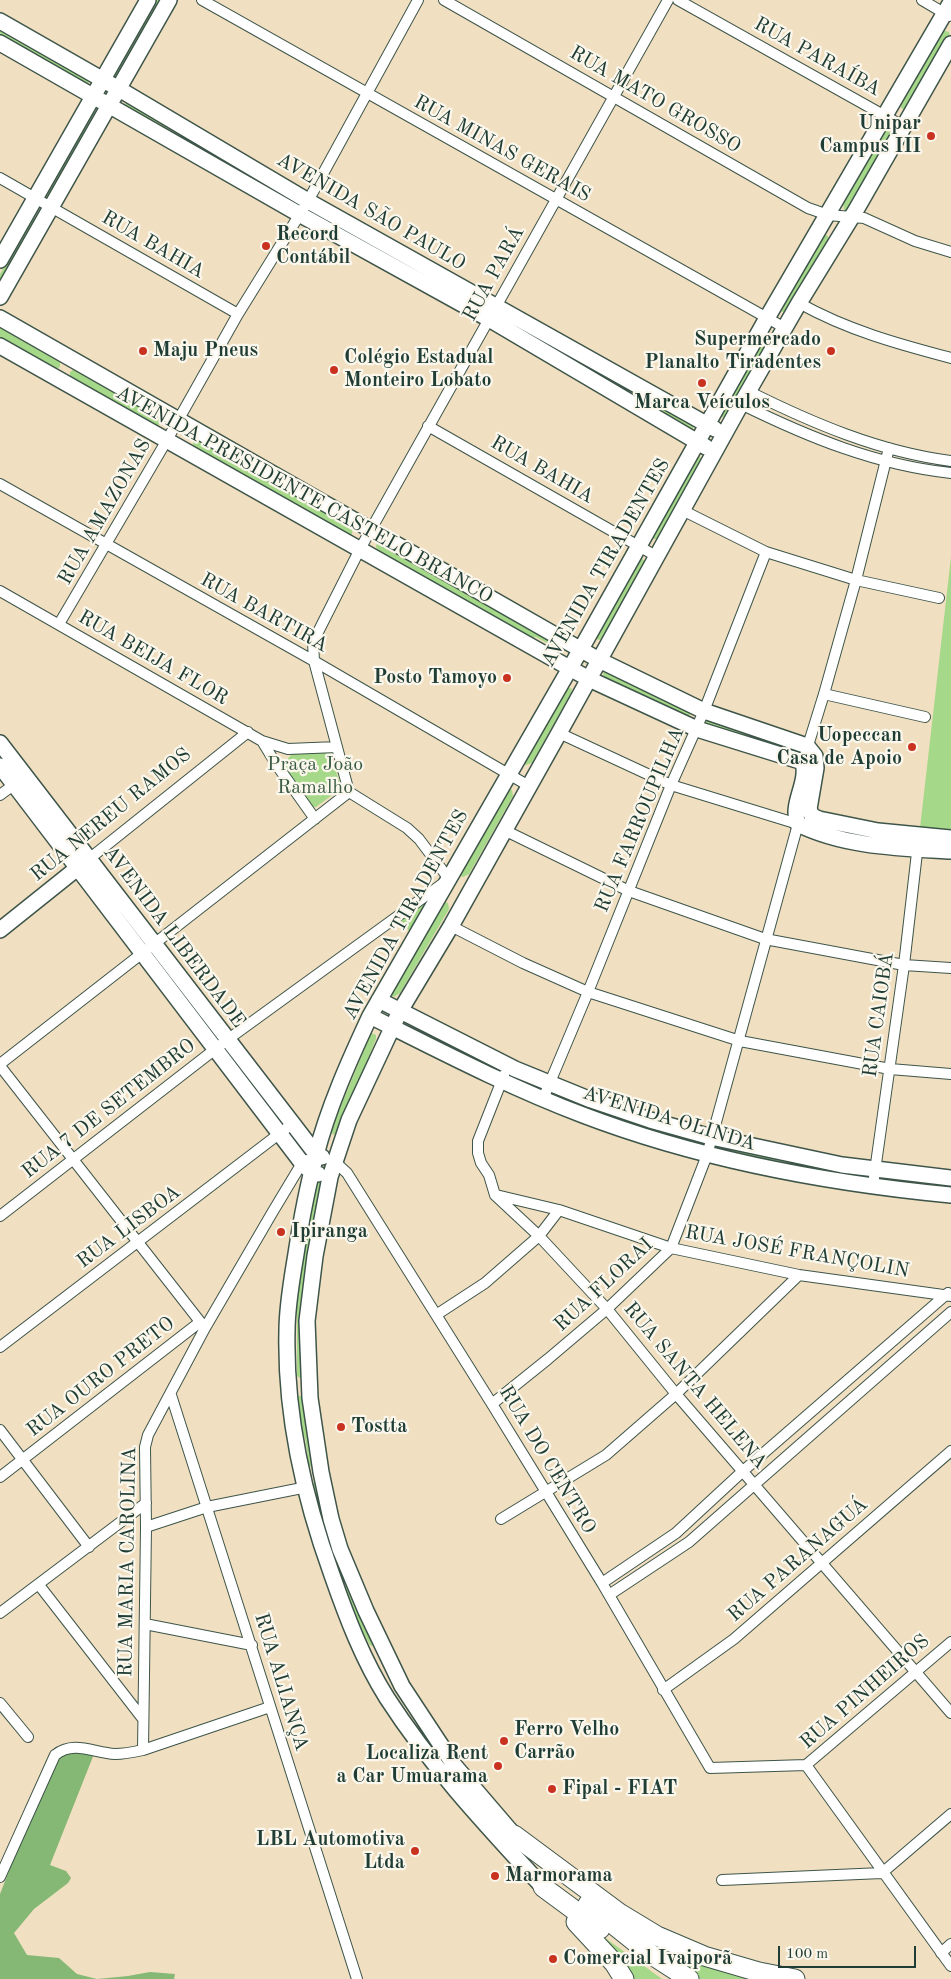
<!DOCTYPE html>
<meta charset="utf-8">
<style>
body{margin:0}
#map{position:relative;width:951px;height:1979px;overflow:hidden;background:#f1dfc1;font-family:"Old Standard TT",serif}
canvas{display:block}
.scale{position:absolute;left:778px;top:1946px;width:138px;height:22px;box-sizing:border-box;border:2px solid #1f3d34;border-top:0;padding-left:6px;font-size:15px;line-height:18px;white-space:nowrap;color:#1f3d34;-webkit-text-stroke:4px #fbf7ec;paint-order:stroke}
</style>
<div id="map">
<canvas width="951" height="1979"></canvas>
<div class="scale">100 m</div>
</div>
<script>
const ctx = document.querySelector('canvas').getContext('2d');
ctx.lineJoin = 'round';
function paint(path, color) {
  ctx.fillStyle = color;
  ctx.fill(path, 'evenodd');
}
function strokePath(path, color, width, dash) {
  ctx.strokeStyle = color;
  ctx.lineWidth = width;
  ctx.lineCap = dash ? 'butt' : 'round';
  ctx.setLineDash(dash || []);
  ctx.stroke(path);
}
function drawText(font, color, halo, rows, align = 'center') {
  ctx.font = font + ' "Old Standard TT",serif';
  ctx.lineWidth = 4.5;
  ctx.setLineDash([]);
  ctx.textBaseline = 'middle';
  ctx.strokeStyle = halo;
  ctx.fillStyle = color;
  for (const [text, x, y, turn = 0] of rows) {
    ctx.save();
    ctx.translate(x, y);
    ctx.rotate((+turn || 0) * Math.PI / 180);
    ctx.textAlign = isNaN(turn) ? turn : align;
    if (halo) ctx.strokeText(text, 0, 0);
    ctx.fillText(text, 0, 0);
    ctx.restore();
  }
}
paint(new Path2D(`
 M155 0H164L119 78 113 75Z
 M0 30 90 80 86 87 0 38Z
 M942 30 949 32 950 37 905 110 901 108V101Z
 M127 101 290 194 286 201 123 107Z
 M93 111 99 115 50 198 44 195Z
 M885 129 892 133 847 210H844L843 202Z
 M32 217 38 221 0 288V274Z
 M823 234 828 236V243L784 313 781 311 780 308Z
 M510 316 696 423 692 430 506 323Z
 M0 328H3L60 360V367L56 369 0 338Z
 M764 337 771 340 727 417H722L721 413Z
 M74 369 159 418 161 420 159 425 157 426 70 377V372Z
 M198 438 353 528 352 534 350 536 193 448V441Z
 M698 456 703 459 659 539H651Z
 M380 542 560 644 559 646 556 648 536 637 530 638 377 551 376 545Z
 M641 557 645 562 644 565 604 637 599 640 594 637Z
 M951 557V829L920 828Z
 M605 671 691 712 690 715 686 717 604 678 603 673Z
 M566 686 572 689 571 693 532 763 526 765 523 763Z
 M708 718 797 749 795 753 707 725 705 723V719Z
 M328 752 331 754 340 784V789L316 807H311L281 766 293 753Z
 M509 789 512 790 513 796 469 874 463 877 460 876 459 872Z
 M431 895 411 933 400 920Z
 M445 902 448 903 449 909 400 993 394 997 391 995 390 991 443 903Z
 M371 1033 376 1035V1039L338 1132 333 1135 331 1130Z
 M555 1093 627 1120 703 1142 701 1148 553 1100Z
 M719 1146 870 1174 869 1180 718 1153Z
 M316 1181H319L322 1185 313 1222H308Z
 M308 1224 313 1227 302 1377 300 1378 297 1376V1313L294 1305Z
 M296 1396H301L304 1398 314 1466 311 1467 309 1465 305 1438 299 1430Z
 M315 1482 317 1484 344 1577 342 1582 339 1583 311 1485Z
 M346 1586 348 1587 374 1644 372 1646 370 1645 355 1618 343 1588Z
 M590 1927 662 1979H631Z
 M632 1933 684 1959 752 1979H698Z`), '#a5d888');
paint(new Path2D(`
 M78 1752 94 1754 50 1865 66 1871 71 1878 68 1883 34 1909 14 1933 27 1955 59 1958 77 1974 97 1979 128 1976 150 1972 175 1974 174 1979H0V1894L26 1828 60 1757 68 1753Z`), '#84b874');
const street = new Path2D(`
 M202 0 785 328
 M444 0 808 208 828 215 864 218 915 241 951 252
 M678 0 903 126
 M922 0 949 16
 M0 178 238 314
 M799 303C847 330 898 344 951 358
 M748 391C812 423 880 452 951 461
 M741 404C808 437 876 465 951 473
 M428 426 656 556
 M0 484 314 661 529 786
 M682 510 766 552 856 580 939 598
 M0 591 262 741 288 749 337 747
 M59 624 167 440 238 314 308 201 418 0
 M824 694 925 717
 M559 733 671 785 798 824
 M262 741 276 764 315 819
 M806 752 824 694 856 580 889 448
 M349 792 314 661 313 642 360 549 668 0
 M0 795 19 781
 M504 830 629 891 765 939 904 965 951 968
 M89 859 248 732
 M451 926 523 963 588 992 740 1041 890 1069 951 1074
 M0 1064 349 792
 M0 1066 205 1328
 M504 1075 478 1141V1153L481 1163 489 1175 495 1195 539 1236 607 1309 676 1394 951 1713
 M543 1099 588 992 671 785 704 711 766 552
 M335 1162 347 1173 492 1404 602 1583 710 1768 806 1765 951 1642
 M873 1185 904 965 918 844
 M496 1195 559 1210 671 1248 799 1275 951 1296
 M0 1216 227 1040 449 879 419 839 407 828 349 792
 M436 1315 485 1283 539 1236 559 1210
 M0 1347 292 1124
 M171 1395 357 1979
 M492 1404 548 1359 607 1309 671 1248 707 1155 798 824
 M0 1430 89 1547
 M0 1477 200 1322
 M501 1519 606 1455 676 1394 799 1275
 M146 1527 207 1507 307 1487
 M602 1583 676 1533 743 1471 948 1293
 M39 1585 143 1719
 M609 1595 689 1542 951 1312
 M0 1613 146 1503
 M145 1624 252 1645
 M663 1690 734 1639 951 1451
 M0 1703 28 1737
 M143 1750 146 1527 145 1447 148 1435 205 1328 272 1213 302 1163 307 1160
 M806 1765 951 1966
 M0 1877 55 1755C74 1740 94 1753 115 1754 125 1754 134 1752 143 1750L270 1707
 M722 1880 882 1873 951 1814
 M941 1953 951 1944`);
const secondary = new Path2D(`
 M0 21 119 89 308 201 715 429
 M0 43 299 214 489 319 706 447
 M0 260 148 0
 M0 297 169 0
 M0 318 599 660 704 711 807 746 815 756 816 768 809 809 812 816 819 819 878 831 951 838
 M0 346 589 679 697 729 803 762C809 783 790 803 798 824 844 847 900 848 951 851
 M0 743 316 1154 322 1157
 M0 766 302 1163 311 1172 318 1174
 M0 930 85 862
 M379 1000 515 1069 591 1100 650 1120 711 1137 842 1165 951 1178
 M370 1016C440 1051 509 1087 583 1115 701 1160 825 1183 951 1195
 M514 1835 454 1765 402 1686 366 1611 340 1549 331 1519 321 1472 310 1398 307 1321 315 1256 330 1177 349 1120 400 1011 451 926 559 733 741 404 799 303 856 210 951 44
 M543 1887C486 1825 433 1769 387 1698 363 1660 347 1618 332 1575 304 1498 285 1413 287 1331 287 1305 292 1279 296 1254 301 1221 307 1188 316 1155 328 1108 349 1061 370 1016L581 649 767 318 951 2`);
const highway = new Path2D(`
 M514 1835 619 1913 657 1936 704 1956 759 1972 795 1979
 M543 1887 600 1929
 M588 1904 649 1953 689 1979
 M576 1922 614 1963 624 1979`);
strokePath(street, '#3e5549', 12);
strokePath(secondary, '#3e5549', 18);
strokePath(highway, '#3e5549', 21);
strokePath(street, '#fff', 10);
strokePath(secondary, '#fff', 15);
strokePath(highway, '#fff', 19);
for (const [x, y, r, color] of [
 [931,136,5,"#c8321e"],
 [266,246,5,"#c8321e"],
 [143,351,5,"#c8321e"],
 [831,351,5,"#c8321e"],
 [334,370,5,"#c8321e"],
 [702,383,5,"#c8321e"],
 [507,678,5,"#c8321e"],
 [912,747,5,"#c8321e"],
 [281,1232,5,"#c8321e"],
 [341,1427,5,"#c8321e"],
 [504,1741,5,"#c8321e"],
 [498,1766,5,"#c8321e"],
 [552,1789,5,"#c8321e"],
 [415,1851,5,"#c8321e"],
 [495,1876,5,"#c8321e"],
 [553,1959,5,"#c8321e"]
]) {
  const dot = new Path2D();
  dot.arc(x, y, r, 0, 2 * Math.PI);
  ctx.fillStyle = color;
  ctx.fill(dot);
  strokePath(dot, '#fbf7ec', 2);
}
drawText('20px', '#1f3d34', '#fbf7ec', [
 ["RUA PARAÍBA",817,57,29],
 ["RUA MATO GROSSO",655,100,30],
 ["RUA MINAS GERAIS",502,149,29],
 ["AVENIDA SÃO PAULO",371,212,30],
 ["RUA BAHIA",153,245,30],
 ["RUA PARÁ",494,274,-61],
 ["RUA BAHIA",542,470,30],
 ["AVENIDA PRESIDENTE CASTELO BRANCO",304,495,29],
 ["RUA AMAZONAS",105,512,-60],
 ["AVENIDA TIRADENTES",606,563,-60],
 ["RUA BARTIRA",264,613,29],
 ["RUA BEIJA FLOR",153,658,30],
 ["RUA NEREU RAMOS",111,815,-39],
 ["RUA FARROUPILHA",640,820,-67],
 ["AVENIDA TIRADENTES",406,915,-61],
 ["AVENIDA LIBERDADE",174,937,53],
 ["RUA CAIOBÁ",879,1015,-82],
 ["RUA 7 DE SETEMBRO",109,1109,-38],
 ["AVENIDA OLINDA",669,1119,17],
 ["RUA LISBOA",129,1227,-37],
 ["RUA JOSÉ FRANÇOLIN",797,1252,10],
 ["RUA FLORAI",604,1285,-43],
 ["RUA OURO PRETO",101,1377,-38],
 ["RUA SANTA HELENA",695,1386,50],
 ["RUA DO CENTRO",547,1460,59],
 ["RUA PARANAGUÁ",798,1560,-41],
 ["RUA MARIA CAROLINA",128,1562,-89],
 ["RUA ALIANÇA",281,1682,73],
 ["RUA PINHEIROS",865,1692,-41]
]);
drawText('bold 20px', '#1f3d34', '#fbf7ec', [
 ["Unipar",921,124,"right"],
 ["Campus III",921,147,"right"],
 ["Record",276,235],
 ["Contábil",276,258],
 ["Supermercado",821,340,"right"],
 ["Planalto Tiradentes",821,363,"right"],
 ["Maju Pneus",153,351],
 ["Colégio Estadual",344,358],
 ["Monteiro Lobato",344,381],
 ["Marca Veículos",702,403,"center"],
 ["Posto Tamoyo",497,678,"right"],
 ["Uopeccan",902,736,"right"],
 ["Casa de Apoio",902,759,"right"],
 ["Ipiranga",291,1232],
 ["Tostta",351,1427],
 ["Ferro Velho",514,1730],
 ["Carrão",514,1753],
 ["Localiza Rent",488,1754,"right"],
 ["a Car Umuarama",488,1777,"right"],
 ["Fipal - FIAT",562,1789],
 ["LBL Automotiva",405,1840,"right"],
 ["Ltda",405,1863,"right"],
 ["Marmorama",505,1876],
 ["Comercial Ivaiporã",563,1959]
], 'left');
drawText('20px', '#3a5c45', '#fbf7ec', [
 ["Praça João",315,765],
 ["Ramalho",315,788]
]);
</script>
